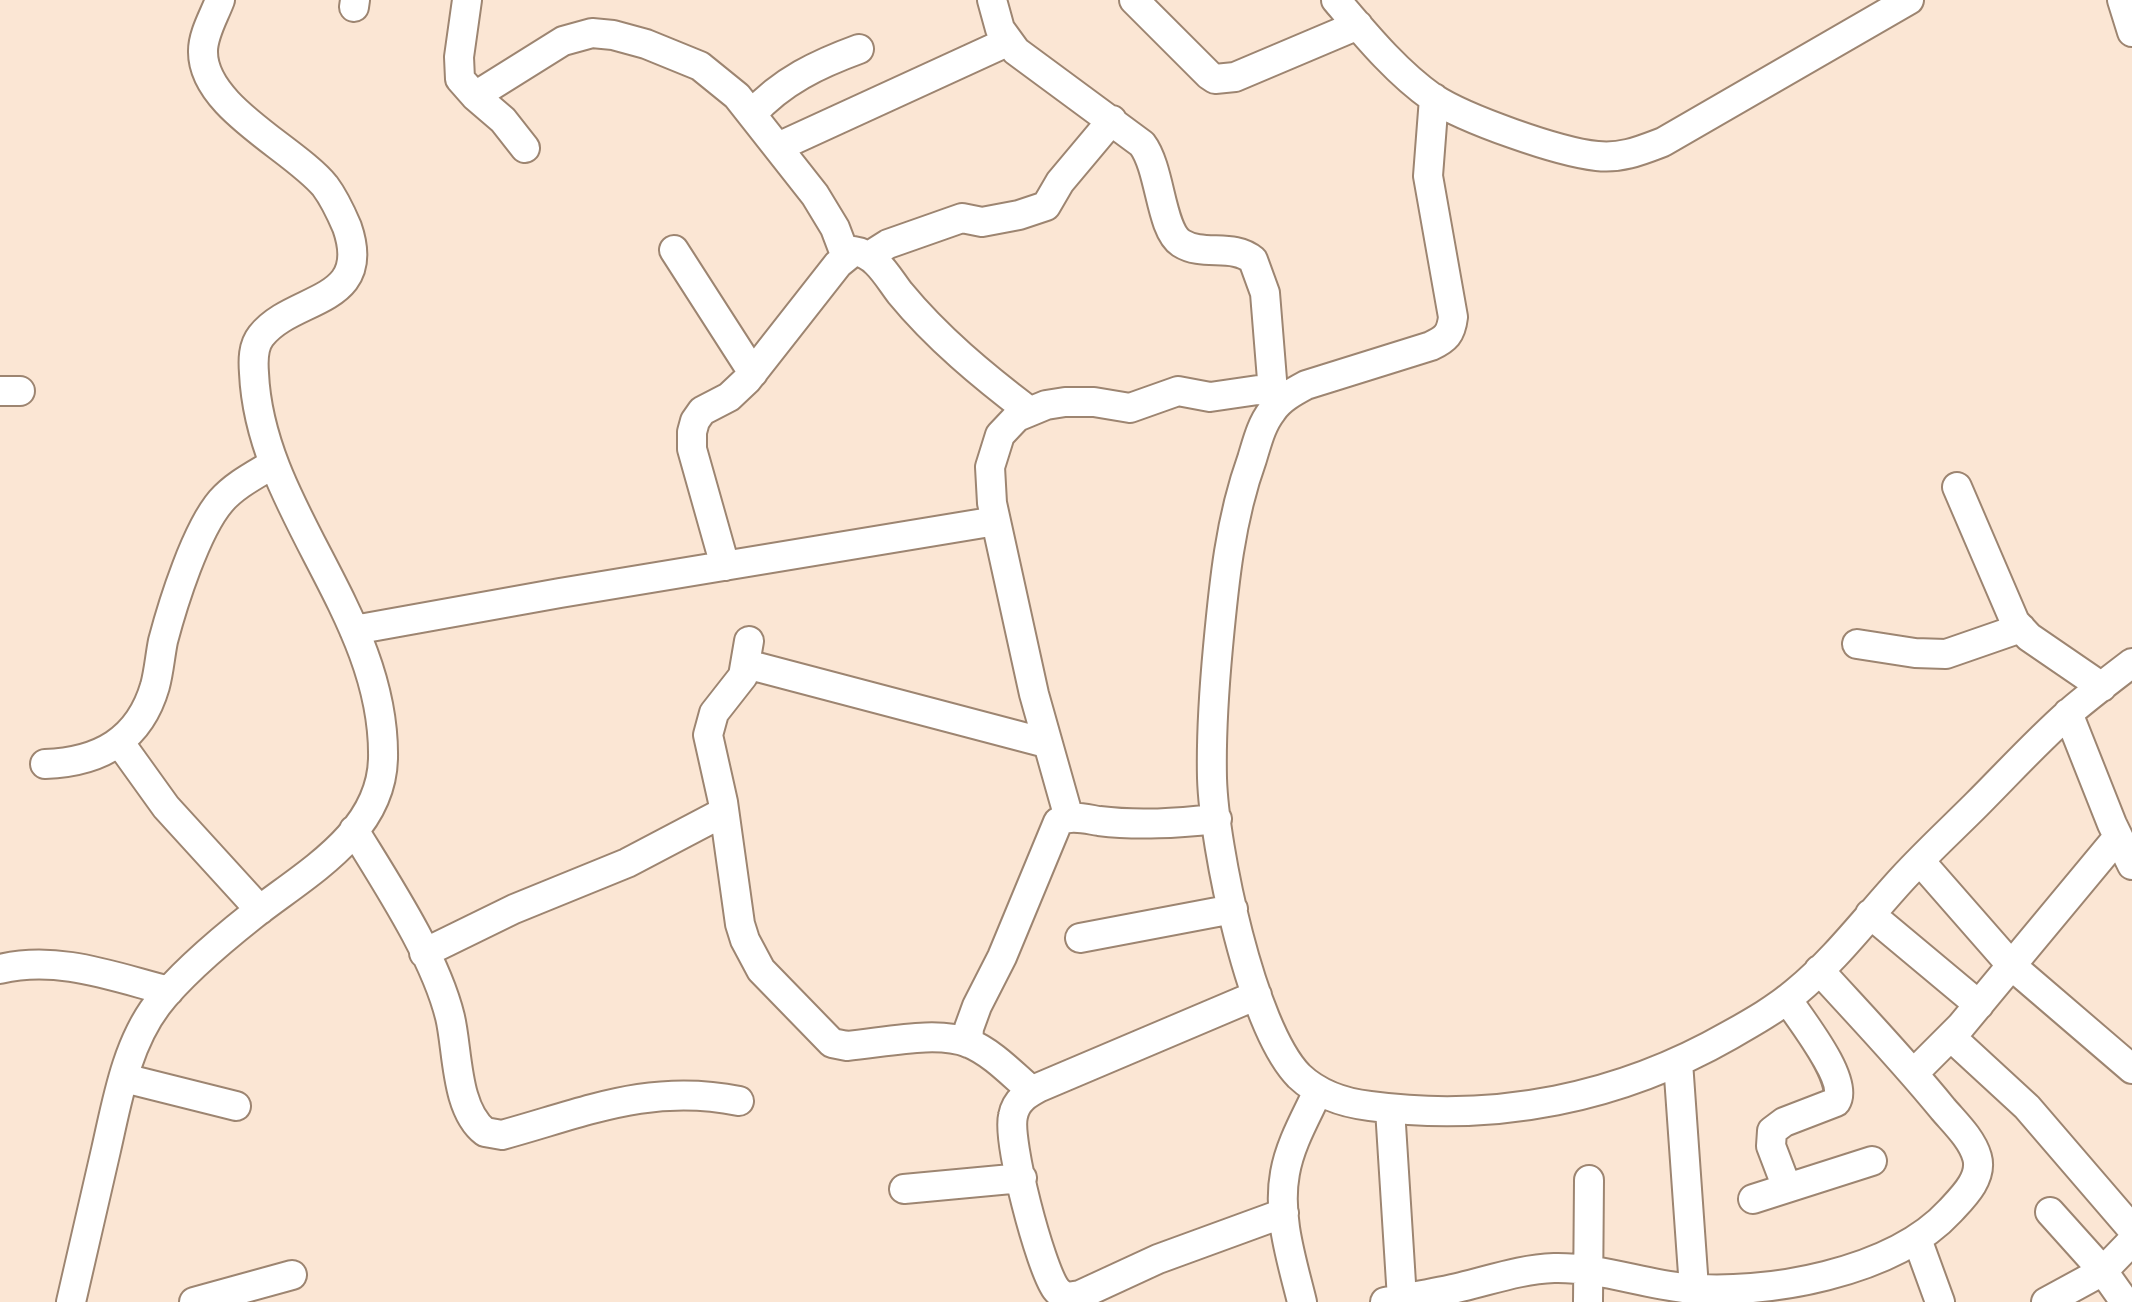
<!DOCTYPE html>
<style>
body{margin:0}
canvas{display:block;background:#fbe6d4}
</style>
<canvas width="2132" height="1302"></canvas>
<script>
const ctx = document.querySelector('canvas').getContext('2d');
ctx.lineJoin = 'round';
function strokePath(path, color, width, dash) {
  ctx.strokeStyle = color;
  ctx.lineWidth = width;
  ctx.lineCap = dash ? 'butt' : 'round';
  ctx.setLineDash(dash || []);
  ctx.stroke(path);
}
const minor = new Path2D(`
 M467 0 459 57 460 79 475 96 503 120 525 148
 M992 0 1000 29 1016 51 1142 144C1161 169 1160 229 1181 243 1203 257 1233 243 1253 260L1265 293 1273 392
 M1134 0 1209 75 1215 79 1235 77 1358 25
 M1336 0C1365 34 1396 72 1433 98 1465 119 1558 152 1597 156 1621 159 1642 150 1663 142L1909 0
 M2122 0 2132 32
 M354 7 355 0
 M475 96 563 41 592 33 613 35 646 44 700 66 737 96 815 195 835 228 846 257
 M1434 98 1428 176 1453 317C1451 334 1446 339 1431 346L1306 385C1293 392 1280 399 1272 411 1261 425 1257 443 1252 459 1230 520 1224 583 1218 647 1214 690 1211 734 1212 778 1214 847 1251 1027 1299 1076 1318 1094 1344 1103 1370 1106 1496 1123 1620 1098 1730 1035 1753 1022 1776 1009 1796 992 1836 959 1868 916 1903 878 1927 852 1953 828 1977 804 2008 773 2038 740 2070 712 2090 695 2111 679 2132 663
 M752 114C782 81 818 64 859 49
 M778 147 1007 42
 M674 250 753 373
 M869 256 888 244 962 218 982 222 1019 215 1046 206 1060 182 1112 120
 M0 391H20
 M1957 487 2015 622 2029 637 2102 687
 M725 566 692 449V432L695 421 702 411 729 397 747 380 838 264 854 251C876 254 887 276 900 293 937 338 983 376 1029 411
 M354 630 560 593 996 521
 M749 641 743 676 714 713 708 735 723 802 740 924 745 940 761 970 832 1043 847 1046C883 1043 936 1030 969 1043 993 1053 1013 1075 1032 1091
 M1857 644 1915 653 1946 654 2021 628
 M746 664 1046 743
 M2068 713 2112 824 2132 865
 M120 743 166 807 260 910
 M45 764C99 762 139 741 155 686 159 671 160 656 163 641 173 603 196 530 221 501 235 485 255 475 273 464
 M1069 818 1034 694 992 503 990 467 1000 435 1017 417 1046 405 1065 402H1094L1130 408 1178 391 1210 397 1258 390 1288 395
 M354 830C387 884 435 956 450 1017 458 1050 455 1109 485 1132L502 1135C586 1112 650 1083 739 1101
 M1920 861 2012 966 2132 1069
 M1870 914 1979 1005
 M1080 938 1233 909
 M424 953 514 909 627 863 724 812
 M0 969C58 955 114 977 169 991
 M1257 995 1040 1087C1027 1094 1016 1100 1013 1116 1007 1141 1040 1267 1056 1289 1059 1293 1062 1295 1067 1297L1080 1295 1158 1259 1284 1213
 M1951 1037 2027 1107 2132 1229
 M968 1043 969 1028 977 1006 1002 957 1058 822C1069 814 1086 819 1099 821 1139 826 1177 823 1217 819
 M1678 1062 1694 1288
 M1914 1073 1961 1026 2118 837
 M124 1078 236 1106
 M1390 1109 1402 1299
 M1787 1188 1771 1146 1772 1131 1784 1122 1836 1102C1850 1081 1800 1019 1787 999
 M904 1189 1022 1178
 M1753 1199 1872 1161
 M2050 1212 2103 1271 2125 1302
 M1917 1239 1940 1302
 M71 1302C83 1251 94 1201 106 1150 117 1102 126 1046 157 1005 180 975 224 938 253 915 305 874 381 834 383 759 386 615 260 511 254 373 253 360 253 346 261 336 293 295 374 305 347 227 341 213 334 198 325 186 294 148 202 107 203 51 203 34 214 16 220 0
 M194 1302 292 1275
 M1302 1302C1292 1261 1277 1216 1285 1173 1290 1144 1306 1117 1318 1091
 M1385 1302C1410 1297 1436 1293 1461 1287 1491 1280 1522 1269 1554 1268 1598 1267 1640 1283 1684 1288 1765 1296 1893 1273 1950 1211 1963 1197 1983 1178 1977 1157 1972 1139 1955 1123 1943 1109 1904 1061 1861 1016 1819 970
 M1588 1302 1589 1180
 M2046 1302 2103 1271 2132 1241`);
strokePath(minor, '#9d8571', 32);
strokePath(minor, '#fff', 28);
</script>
